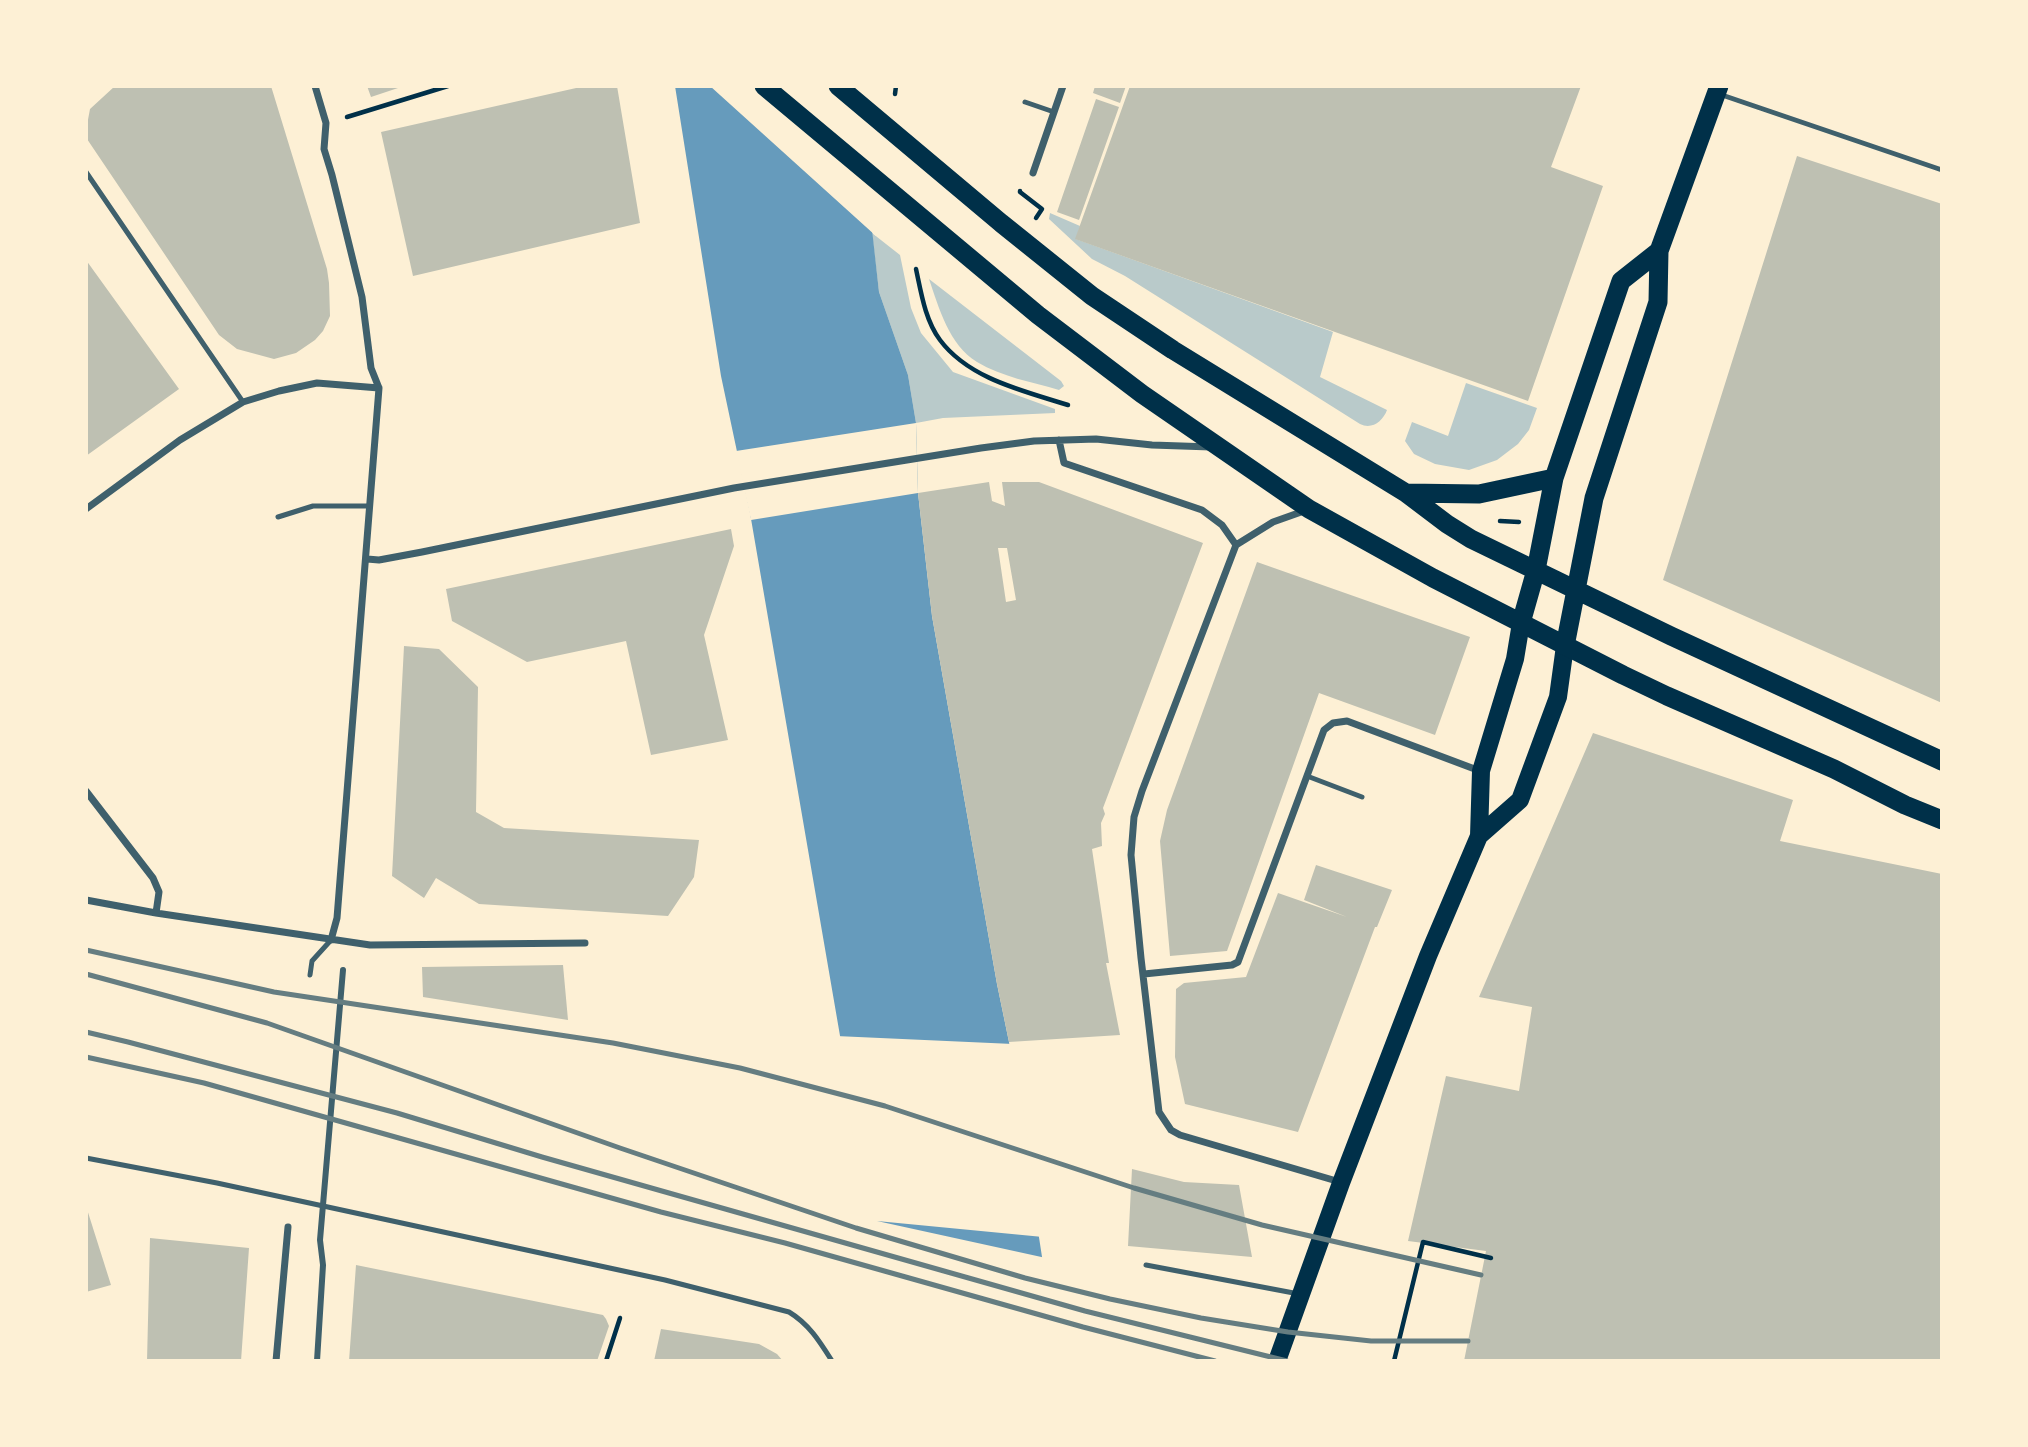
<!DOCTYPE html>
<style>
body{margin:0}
#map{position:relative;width:2028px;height:1447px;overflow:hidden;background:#fdf0d5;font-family:"Titillium Web",sans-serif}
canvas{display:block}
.frame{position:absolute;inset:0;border:88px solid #fdf0d5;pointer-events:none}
</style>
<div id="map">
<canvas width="2028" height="1447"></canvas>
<div class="frame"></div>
</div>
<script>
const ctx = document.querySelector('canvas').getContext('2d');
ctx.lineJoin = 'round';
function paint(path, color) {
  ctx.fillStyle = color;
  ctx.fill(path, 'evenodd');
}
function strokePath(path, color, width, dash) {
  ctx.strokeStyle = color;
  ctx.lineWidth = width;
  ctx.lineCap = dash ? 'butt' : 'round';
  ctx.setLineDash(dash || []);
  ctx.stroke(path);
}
paint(new Path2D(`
 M1050 213 1080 226 1076 239 1333 332 1320 377 1387 410C1383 421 1372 430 1360 424L1125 276 1092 259 1049 219Z
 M872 233 900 255 911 308 921 333 953 372 1055 409V413L943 418 916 423 908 375 879 292Z
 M929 279 1061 381 1064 386 1059 390C1032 382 1002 377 977 362 949 345 939 308 929 279Z
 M1466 383 1537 408 1529 430 1518 444 1497 460 1469 470 1435 464 1414 454 1405 441 1412 422 1448 436Z`), '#b9caca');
paint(new Path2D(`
 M675 86H856L879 292 908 375 916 423 918 493 932 616 997 984 1009 1042 1058 1361H896L750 513 721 376Z`), '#669bbc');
paint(new Path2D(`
 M710 86H860L876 236Z
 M916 423 918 493 751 520 736 451Z
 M836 1036 1013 1044 1043 1237 877 1221 1046 1258 1062 1361H892Z`), '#fdf0d5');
paint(new Path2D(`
 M115 86H271L327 269 329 283 330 316 323 331 315 340 296 353 274 359 237 349 219 335 87 139V125L90 109Z
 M367 86H404L371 97Z
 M585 86H617L640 223 413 276 381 132Z
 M1095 86H1126L1120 103 1093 93Z
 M1130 86H1581L1551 167 1603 186 1528 401 1075 239Z
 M1096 99 1119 107 1079 220 1057 212Z
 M1797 156 1942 204V703L1663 580Z
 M86 260 179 389 86 456Z
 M989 482 992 501 1005 506 1002 482H1039L1203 543 1103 808 1105 814 1101 823 1102 846 1092 849 1109 963H1106L1120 1035 1009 1042 997 984 932 616 918 493ZM998 548H1007L1016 600 1006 602Z
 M731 529 734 546 704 635 728 740 651 755 626 641 527 662 452 621 446 589Z
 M1257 562 1470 637 1435 735 1319 693 1227 951 1170 956 1160 841 1167 810Z
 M404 646 439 649 478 687 476 812 504 828 699 840 694 877 668 916 479 904 436 878 424 898 392 876Z
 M1593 733 1793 800 1780 841 1942 874V1361H1464L1486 1251 1408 1241 1446 1076 1519 1091 1532 1007 1479 997Z
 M1316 865 1392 890 1377 927H1375L1298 1132 1185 1104 1175 1057 1176 989 1184 983 1246 977 1278 893 1347 917 1304 900Z
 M563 965 568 1020 423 997 422 967Z
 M1132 1169 1184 1182 1239 1185 1252 1257 1128 1246Z
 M86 1206 111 1285 86 1292Z
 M150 1238 249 1248 241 1361H147Z
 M356 1265 603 1315 606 1319 609 1326 597 1361H349Z
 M661 1329 759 1344 777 1354 783 1361H654Z`), '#bec0b2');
strokePath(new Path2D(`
 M895 94 896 86
 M347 117 448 86
 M1020 191V192L1042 209 1036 218
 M916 269C921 292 925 320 940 340 969 379 1024 391 1068 405
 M1500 521 1519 522
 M606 1361 620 1318
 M1394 1361 1423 1242 1491 1258`), '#003049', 4.5);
strokePath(new Path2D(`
 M1719 94 1942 170
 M1025 102 1054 112
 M86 172 243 402
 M278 517 313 506H369
 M1307 776 1362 797
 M310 975 312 961 331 940
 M86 1158 217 1183 665 1280 789 1312C809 1324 820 1342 832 1361
 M1146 1265 1299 1294`), '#3f606c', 5);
strokePath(new Path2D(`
 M317 1361 323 1265 320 1240 343 970`), '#3f606c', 6);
strokePath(new Path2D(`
 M315 86 326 123 324 149 332 175 362 297 371 368 379 388 337 918 331 940
 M1033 173 1063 86
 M1059 440 1064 463 1202 510 1222 525 1236 545
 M86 509 180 440 243 402 279 391 317 383 379 388
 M1304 511 1273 522 1236 545 1142 791 1134 817 1131 855 1141 958 1159 1112 1171 1130 1180 1135 1340 1182
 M367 559 379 560 422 552 734 488 981 448 1034 441 1096 439 1152 445 1211 447
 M86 791 153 878 159 892 156 913
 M86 900 156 913 370 945 585 943
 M1144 974 1232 965 1238 962 1324 730 1333 723 1347 721 1480 771
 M276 1361 288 1227`), '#3f606c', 7);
strokePath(new Path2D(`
 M1479 836 1520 800 1558 697 1565 646
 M1277 1361 1341 1183 1428 956 1479 836 1481 771 1515 659 1521 623`), '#003049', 18);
strokePath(new Path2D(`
 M764 86 1038 315 1142 394 1309 509 1433 578 1623 675 1667 696 1834 769 1905 805 1942 820
 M838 86 1001 223 1092 296 1173 350 1406 493 1447 524 1471 539 1671 636 1942 761
 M1406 493 1479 494 1554 478
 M1521 623 1536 570 1554 478 1621 281 1659 251
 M1565 646 1594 498 1658 302 1659 251 1719 86`), '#003049', 19);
strokePath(new Path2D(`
 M86 950 274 992 613 1043 740 1068 885 1106 1134 1188 1262 1225 1481 1275
 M86 974 267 1023 620 1148 856 1228 1025 1278 1110 1299 1201 1318 1288 1332 1371 1341H1468
 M86 1032 128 1042 397 1113 542 1157 1085 1311 1287 1361
 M86 1057 204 1083 661 1212 785 1243 1083 1327 1215 1361`), '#657d81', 5);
</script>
